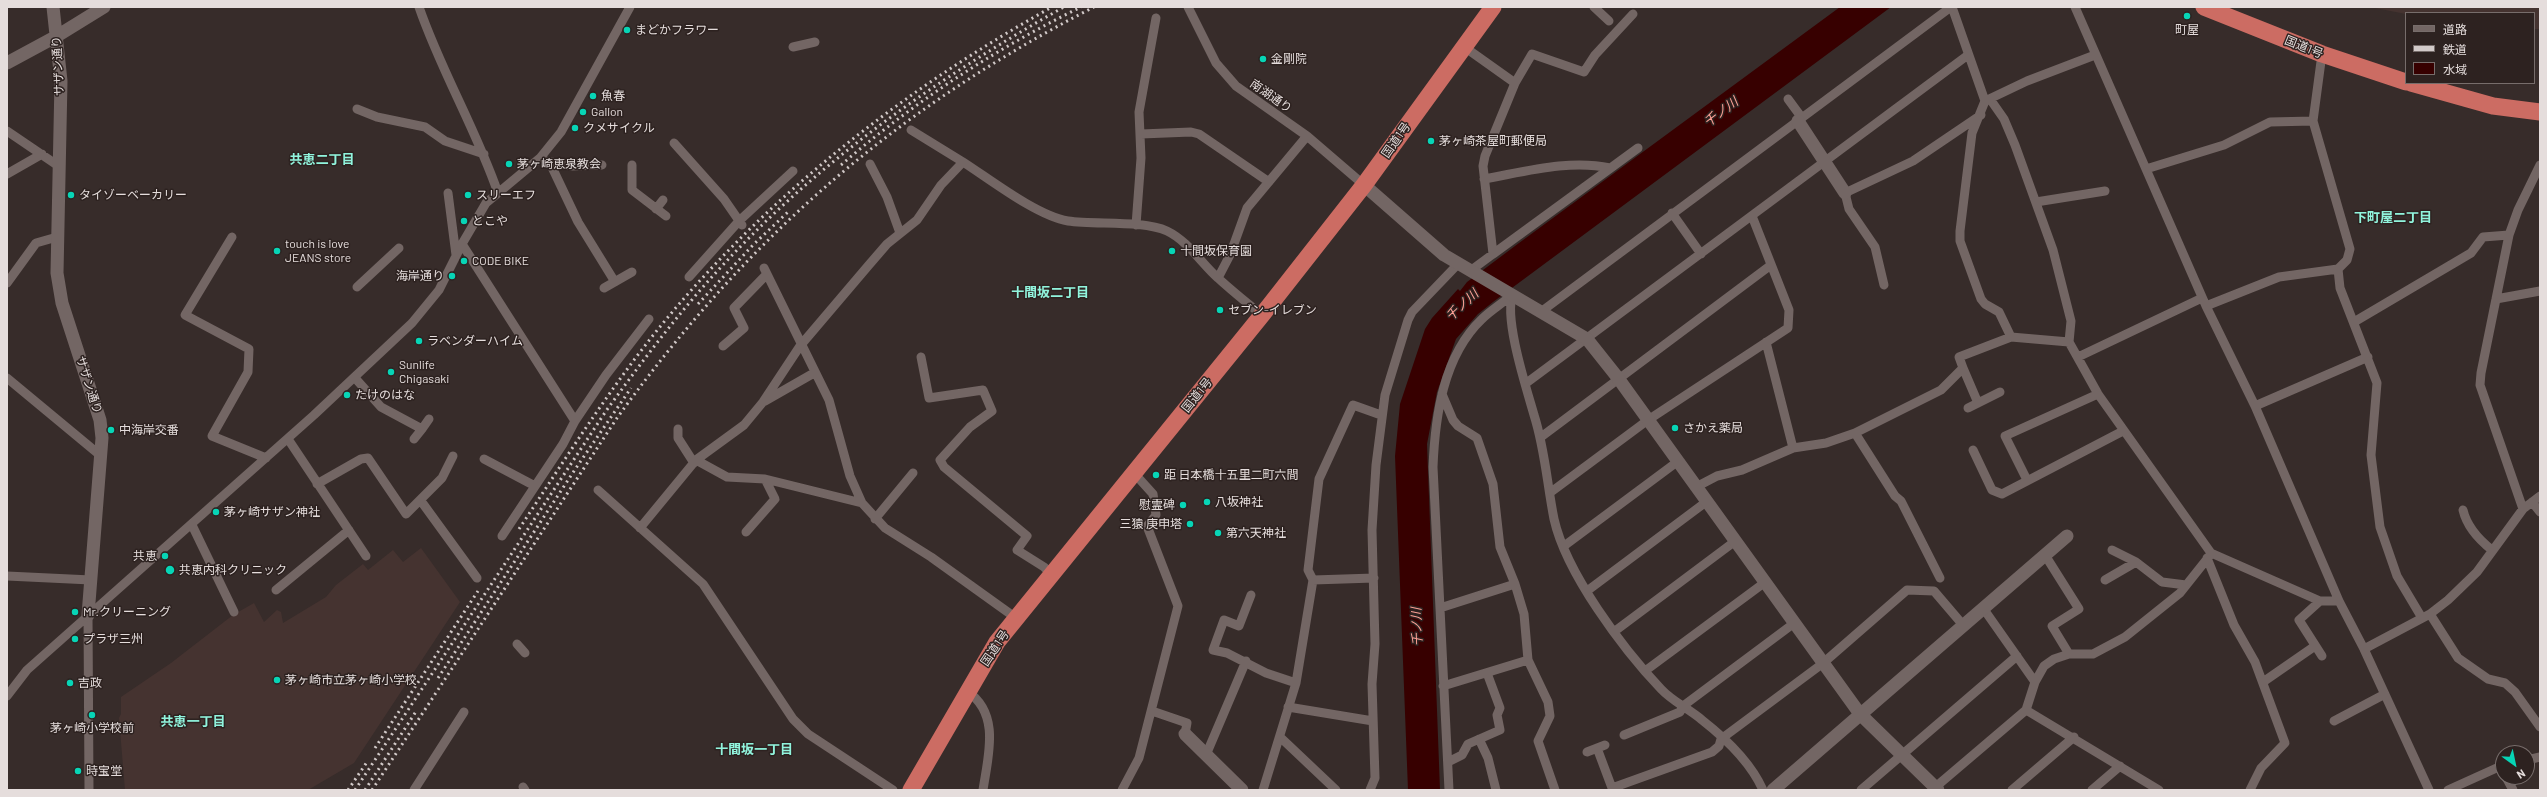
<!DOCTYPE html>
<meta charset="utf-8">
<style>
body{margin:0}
#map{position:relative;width:2547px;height:797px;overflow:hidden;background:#372c2a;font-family:Barlow,"Noto Sans JP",sans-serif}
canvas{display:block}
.frame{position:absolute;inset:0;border:8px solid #e5dddc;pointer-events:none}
.legend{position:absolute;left:2405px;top:12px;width:130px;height:72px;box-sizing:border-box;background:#2d2220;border:1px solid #776d6b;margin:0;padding:5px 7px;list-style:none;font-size:12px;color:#e5dddc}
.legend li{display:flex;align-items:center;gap:8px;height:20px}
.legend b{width:20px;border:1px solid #776d6b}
.north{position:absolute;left:2495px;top:745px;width:40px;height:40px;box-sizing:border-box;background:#2d2220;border:1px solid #776d6b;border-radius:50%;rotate:147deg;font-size:11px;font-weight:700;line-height:16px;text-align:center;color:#e5dddc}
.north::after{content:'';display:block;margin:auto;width:14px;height:18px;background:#07d5b6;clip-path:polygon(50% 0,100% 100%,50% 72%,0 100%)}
</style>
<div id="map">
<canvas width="2547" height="797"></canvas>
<div class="frame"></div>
<ul class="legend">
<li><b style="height:5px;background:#736664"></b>道路</li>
<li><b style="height:5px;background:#d2cac9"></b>鉄道</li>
<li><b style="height:11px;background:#370000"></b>水域</li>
</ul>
<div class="north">N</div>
</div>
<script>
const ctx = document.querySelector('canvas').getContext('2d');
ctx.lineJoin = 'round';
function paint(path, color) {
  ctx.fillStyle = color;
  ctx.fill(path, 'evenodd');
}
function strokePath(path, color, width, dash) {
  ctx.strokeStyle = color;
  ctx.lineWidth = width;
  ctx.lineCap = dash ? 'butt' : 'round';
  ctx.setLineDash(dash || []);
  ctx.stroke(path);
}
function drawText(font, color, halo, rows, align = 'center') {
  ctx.font = font + ' Barlow,"Noto Sans JP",sans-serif';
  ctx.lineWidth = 3;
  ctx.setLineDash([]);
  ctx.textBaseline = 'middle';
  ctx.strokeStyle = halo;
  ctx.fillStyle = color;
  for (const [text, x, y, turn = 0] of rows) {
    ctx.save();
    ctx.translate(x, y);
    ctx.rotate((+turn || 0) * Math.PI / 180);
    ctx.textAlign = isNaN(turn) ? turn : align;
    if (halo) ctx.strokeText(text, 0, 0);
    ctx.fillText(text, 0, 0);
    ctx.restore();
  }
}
paint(new Path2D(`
 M2370 7H2540V29H2534V13L2406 14Z
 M421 548 460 602 354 763 308 790H125L119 718 121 714V697L171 663 233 615 254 603 264 622 277 610 281 612 283 623 326 597 336 585 363 564 368 570 393 550 403 562Z`), '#453330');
paint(new Path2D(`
 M1840 7H1891L1493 302 1478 314 1456 339 1437 392 1427 444 1440 790H1408L1395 456 1400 404 1425 329 1432 318 1458 289 1460 291 1467 282 1519 243Z`), '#370000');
strokePath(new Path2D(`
 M419 7C441 71 476 129 498 193
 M1188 7 1216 63 1236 86 1307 136 1364 185
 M1594 7 1609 21
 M1952 7 1985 101 1972 133 1960 231V241L1981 299 1985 304 1999 312 2011 337
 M2075 7 2206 306 2255 406 2339 601 2364 649 2429 790
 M1463 46 1515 83 1485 156 1483 166 1493 254 1470 271
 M793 47 815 42
 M2322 54 2313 121 2350 249 2347 260 2338 269 2340 288 2377 383 2371 455 2380 527 2397 576 2422 618
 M1515 83 1532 54 1584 72 1595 55 1633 14
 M1788 99 1802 118
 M1990 99 2004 119 2015 145 2053 250 2071 321 2069 342 2098 394 2211 553 2320 601H2339
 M1985 101 2027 81 2095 55
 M357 109 377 117 425 127 445 141 484 154
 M911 130 963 162
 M7 131 60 167
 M1141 134 1191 132 1199 134 1269 182
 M674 143 724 199 742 225
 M546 161 572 166 602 165
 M550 163 578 222 615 282
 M870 164 887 197 900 233
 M632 165V190L666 216
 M2146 169 2224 145 2270 122 2313 121
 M7 174 42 154
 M1484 179C1524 172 1569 159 1610 168
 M448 193 456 255
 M2036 202 2105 191
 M656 209 663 200
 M1672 213 1701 254
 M1136 225 1141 158 1139 112 1156 18
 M232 237 185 315 249 349 248 372 212 436 266 458
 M462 244 575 421
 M1493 254 1638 148
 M764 268 829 400 850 476 862 503 885 528 931 557 1016 618
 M689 277 739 221 793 171
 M1218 278 1230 255 1247 208 1307 136
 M7 283 36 243 57 237
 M1884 285 1875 247 1849 209 1845 193 1913 161 1981 115
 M357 287 399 248
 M604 288 632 272
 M1513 294C1503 317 1527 390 1534 415 1545 449 1547 484 1554 519 1566 573 1623 649 1661 689 1672 701 1689 709 1702 720 1725 738 1751 763 1763 790
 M2496 299 2540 291
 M2206 306 2279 277 2338 269
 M1542 311 1951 7
 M2354 322 2471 253 2483 237 2509 235
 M723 346 744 328 734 308 767 274
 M921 357 929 398 983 390 992 411 970 427 940 460 944 467 1027 536 1017 550 1044 567 1052 575
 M2078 357 2202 298
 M1963 368 1978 403
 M7 378 101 456
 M355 378 381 407 422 429 414 439
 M1525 384 1968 55
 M1442 394 1453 420 1458 426 1477 438 1493 484 1500 547 1515 584 1524 614 1528 660 1548 702 1550 716 1538 741 1555 790
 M765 401 814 373
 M2255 406 2368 357
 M1968 408 2000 392
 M422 429 429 419
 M678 429V438L694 463
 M1855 433 1895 496 1901 501 1940 578
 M1541 437 1771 265
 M288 439 366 556
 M1793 448 1826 443 1855 433 1941 390 1963 368 1959 357 2011 337 2069 342
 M1973 450 1992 490 2002 494 2123 431
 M484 459 535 486
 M696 460 727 477 765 479 862 503
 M2027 480 2005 436 2098 394
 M317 484 361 459 368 458 406 514 442 478 453 456
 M1696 487 1717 476 1742 470 1793 448 1766 342
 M598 490 703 584 793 719 808 734 893 790
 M1551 492 1648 420 1788 328 1789 310 1752 216
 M421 501 477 578
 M2532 502 2540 512
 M2523 509 2480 385 2481 373 2509 235 2518 210 2540 165
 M2463 510C2467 527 2478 539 2492 550
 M875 519 913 473
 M192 525 234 612
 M640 528 696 460 744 425 763 402 800 346 868 266 887 244 917 220 941 185 963 162C991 180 1037 216 1068 221 1096 225 1143 220 1167 231 1188 241 1202 264 1218 278 1232 291 1247 303 1262 315
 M746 532 775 499 765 479
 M502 536 563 444 575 421 606 375 649 319
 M1564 546 1677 462
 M2112 550 2136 562 2162 582 2186 585
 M2045 555 2079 609 2052 626 2069 654
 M2207 558 2234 625 2255 662 2285 743 2261 768 2250 790
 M7 576 91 580
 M1313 580 1374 578
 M2105 580 2136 562
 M276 590 349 530
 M1587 591 1706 502
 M1251 595 1239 626 1224 620 1213 650 1227 653 1266 673 1296 683
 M2320 601 2299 620 2322 656
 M1440 608 1515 584
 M1983 608 2035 682 2026 710 2159 790
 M2430 614 2458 658 2488 679 2505 683 2515 692 2540 727
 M88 615 89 790
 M1615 631 1734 542
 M517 644 525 653
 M2364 649 2430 614 2448 600 2477 572 2523 509 2540 496
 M1645 671 1764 583
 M2035 682 2044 666 2054 659 2069 654H2093L2125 637 2180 593 2211 554
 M2263 682 2315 646
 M1443 686 1528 660
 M967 691C1001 714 988 756 983 790
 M7 696 27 670 314 415 412 323 439 290 462 244 486 203 540 158 561 132 630 7
 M1288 707 1373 721
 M1152 711 1187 723 1185 734
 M2334 721 2385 694
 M1624 735 1680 712 1683 706 1793 624
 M1280 737 1336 790
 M1479 739 1488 758 1496 790
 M1597 748 1612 788 1712 752 1719 746 1721 739 1822 664 1907 590 1934 591 1963 625
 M1587 752 1605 745
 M1206 755 1246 661
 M2527 760 2540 757
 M1448 762 1462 755 1468 744 1500 730 1497 715 1500 708 1487 673
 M2506 777 2513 790
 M523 787 525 790
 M414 790 464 712
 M1122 790 1139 758 1178 606 1147 526 1156 515 1153 494 1134 473
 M1263 790 1296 683 1313 580 1308 570 1319 479 1353 405 1381 415
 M1370 790 1375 778 1372 684 1375 644 1372 530 1376 465 1385 395 1408 320 1412 312 1458 264
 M1449 790 1433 467C1435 417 1443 356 1482 319 1491 310 1503 303 1513 294
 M1861 790 2017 656
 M1932 790 2026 710
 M2012 790 2074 737
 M2092 790 2120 766
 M2448 790 2501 766 2502 769`), '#736664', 9);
strokePath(new Path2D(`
 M53 7 61 81 57 273 62 303 100 420 102 438 88 615
 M7 63 57 36 104 7
 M1798 121 1845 193
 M1364 185 1444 255 1587 339 1618 378 1860 714 1938 790
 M1185 734 1242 790
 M1773 790 2067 536`), '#736664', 13);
strokePath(new Path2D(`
 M2204 7 2322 54 2406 82
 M2411 83 2493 106 2540 112
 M911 790 997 642 1262 315 1364 185 1493 7`), '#cc6c63', 17);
strokePath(new Path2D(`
 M841 165C914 102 995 49 1081 7
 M698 304 753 245 789 211
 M519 529C570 452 619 373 680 303 785 182 912 85 1052 7
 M438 678 576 468 631 388
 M375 748 478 591
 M348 790 367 762
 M355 790 606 411C643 360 680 311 722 266 820 160 939 77 1064 7
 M365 790 417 710
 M372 790 617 418C748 237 895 109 1094 7`), '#d2cac9', 3, [2, 4]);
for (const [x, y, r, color] of [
 [2187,16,4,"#07d5b6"],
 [627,30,4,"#07d5b6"],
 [1263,59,4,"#07d5b6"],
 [593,96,4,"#07d5b6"],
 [583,112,4,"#07d5b6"],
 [575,128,4,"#07d5b6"],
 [1431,141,4,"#07d5b6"],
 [509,164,4,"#07d5b6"],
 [71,195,4,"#07d5b6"],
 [468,195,4,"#07d5b6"],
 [464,221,4,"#07d5b6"],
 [277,251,4,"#07d5b6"],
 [1172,251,4,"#07d5b6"],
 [464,261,4,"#07d5b6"],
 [452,276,4,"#07d5b6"],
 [1220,310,4,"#07d5b6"],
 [419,341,4,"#07d5b6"],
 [391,372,4,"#07d5b6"],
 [347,395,4,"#07d5b6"],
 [1675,428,4,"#07d5b6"],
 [111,430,4,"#07d5b6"],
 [1156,475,4,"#07d5b6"],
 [1207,502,4,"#07d5b6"],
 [1183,505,4,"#07d5b6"],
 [216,512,4,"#07d5b6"],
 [1190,524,4,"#07d5b6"],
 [1218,533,4,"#07d5b6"],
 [165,556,4,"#07d5b6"],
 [170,570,5,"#07d5b6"],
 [75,612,4,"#07d5b6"],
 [75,639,4,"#07d5b6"],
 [277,680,4,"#07d5b6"],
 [70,683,4,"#07d5b6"],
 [92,715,4,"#07d5b6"],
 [78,771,4,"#07d5b6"]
]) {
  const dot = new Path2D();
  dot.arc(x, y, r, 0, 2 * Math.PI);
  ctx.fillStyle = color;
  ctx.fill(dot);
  strokePath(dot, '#2d2220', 1.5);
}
drawText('12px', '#e5dddc', '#2d2220', [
 ["まどかフラワー",635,30],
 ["町屋",2187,30,"center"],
 ["金剛院",1271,59],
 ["魚春",601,96],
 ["Gallon",591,112],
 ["クメサイクル",583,128],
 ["茅ヶ崎茶屋町郵便局",1439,141],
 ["茅ヶ崎恵泉教会",517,164],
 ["タイゾーベーカリー",79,195],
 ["スリーエフ",476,195],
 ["とこや",472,221],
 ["touch is love",285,244],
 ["JEANS store",285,258],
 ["十間坂保育園",1180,251],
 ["CODE BIKE",472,261],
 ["海岸通り",444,276,"right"],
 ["セブン-イレブン",1228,310],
 ["ラベンダーハイム",427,341],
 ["Sunlife",399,365],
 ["Chigasaki",399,379],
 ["たけのはな",355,395],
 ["さかえ薬局",1683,428],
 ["中海岸交番",119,430],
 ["距 日本橋十五里二町六間",1164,475],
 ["八坂神社",1215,502],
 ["慰霊碑",1175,505,"right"],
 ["茅ヶ崎サザン神社",224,512],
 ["三猿 庚申塔",1182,524,"right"],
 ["第六天神社",1226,533],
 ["共恵",157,556,"right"],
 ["共恵内科クリニック",179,570],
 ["Mr.クリーニング",83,612],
 ["プラザ三州",83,639],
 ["茅ヶ崎市立茅ヶ崎小学校",285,680],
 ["吉政",78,683],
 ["茅ヶ崎小学校前",92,728,"center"],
 ["時宝堂",86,771]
], 'left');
drawText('12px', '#e5dddc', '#2d2220', [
 ["国道1号",2304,47,22],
 ["サザン通り",58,66,-93],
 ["南湖通り",1271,96,35],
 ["国道1号",1396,140,-55],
 ["サザン通り",89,385,72],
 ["国道1号",1197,395,-51],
 ["国道1号",995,648,-56]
]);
drawText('italic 13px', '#ffa196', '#2d2220', [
 ["千ノ川",1721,112,-37],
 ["千ノ川",1462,305,-43],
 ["千ノ川",1417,627,-92]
]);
drawText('bold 13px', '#91f4dd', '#2d2220', [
 ["共恵二丁目",322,160],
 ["下町屋二丁目",2393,218],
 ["十間坂二丁目",1050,293],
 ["共恵一丁目",193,722],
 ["十間坂一丁目",754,750]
]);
</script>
